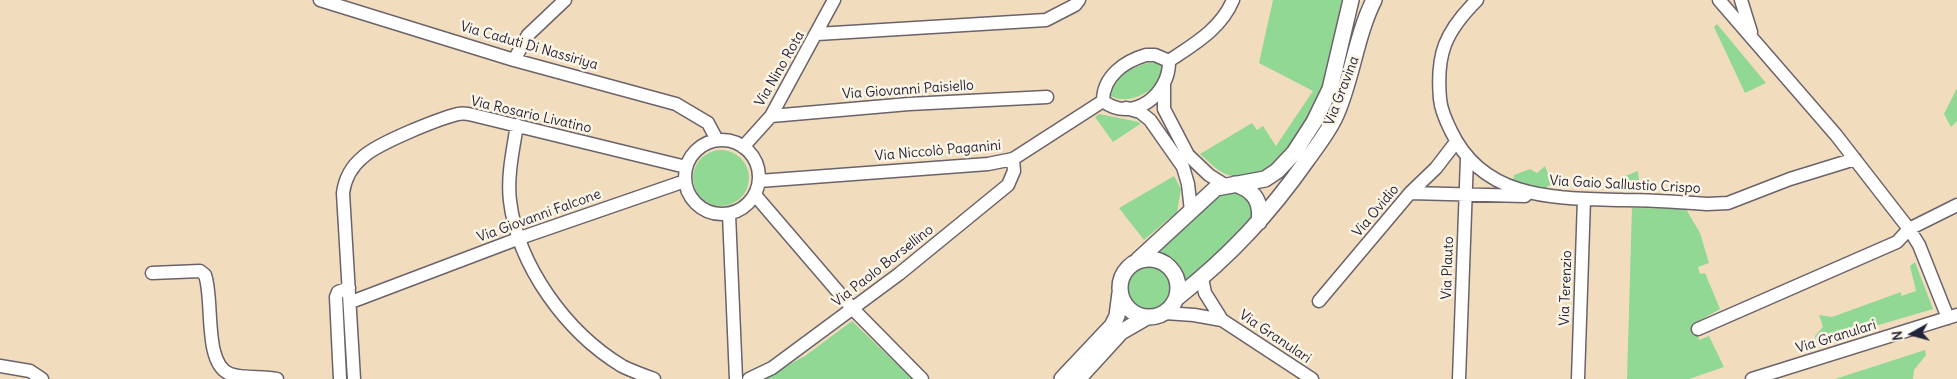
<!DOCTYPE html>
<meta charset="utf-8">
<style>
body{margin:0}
#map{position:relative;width:1957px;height:379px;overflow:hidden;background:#f2dcbe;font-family:Delius,sans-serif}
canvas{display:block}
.north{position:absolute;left:1887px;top:309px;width:50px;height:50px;-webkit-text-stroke:4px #fcf5e5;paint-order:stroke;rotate:263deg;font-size:14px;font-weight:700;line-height:20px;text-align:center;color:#22223b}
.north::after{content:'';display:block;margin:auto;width:18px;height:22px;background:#22223b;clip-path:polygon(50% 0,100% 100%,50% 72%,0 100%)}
</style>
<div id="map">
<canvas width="1957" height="379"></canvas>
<div class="north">N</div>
</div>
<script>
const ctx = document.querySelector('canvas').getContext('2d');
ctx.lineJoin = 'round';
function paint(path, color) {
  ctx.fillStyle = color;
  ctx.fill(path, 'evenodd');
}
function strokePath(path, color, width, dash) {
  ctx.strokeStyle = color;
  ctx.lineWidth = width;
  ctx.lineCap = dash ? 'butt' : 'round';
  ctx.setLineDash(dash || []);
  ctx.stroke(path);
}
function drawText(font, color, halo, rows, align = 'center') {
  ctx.font = font + ' Delius,sans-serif';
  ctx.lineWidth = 5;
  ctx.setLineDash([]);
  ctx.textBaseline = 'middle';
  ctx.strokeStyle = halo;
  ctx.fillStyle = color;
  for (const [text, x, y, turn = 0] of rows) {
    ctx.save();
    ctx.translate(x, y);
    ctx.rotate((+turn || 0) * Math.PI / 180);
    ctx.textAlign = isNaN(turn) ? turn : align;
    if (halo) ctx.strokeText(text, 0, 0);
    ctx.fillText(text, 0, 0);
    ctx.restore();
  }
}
paint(new Path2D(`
 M1273 0H1343C1337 27 1333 56 1325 83 1314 119 1274 187 1228 175 1217 171 1209 162 1200 154L1252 123 1257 130 1263 126 1276 146 1313 91 1259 63Z
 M1717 24 1766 83 1745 93 1714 27Z
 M1149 63H1159L1163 66C1164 88 1130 107 1111 96 1111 78 1133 66 1149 63Z
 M1957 88V121L1951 127 1944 114Z
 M1099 114 1139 122 1140 124 1113 142 1095 117Z
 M693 178a28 28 0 1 1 56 0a28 28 0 1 1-56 0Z
 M1545 166 1552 185 1547 186 1548 189 1530 187 1513 180 1514 175 1530 169 1537 173Z
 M1638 171 1639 182 1634 192 1614 189 1610 182Z
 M1174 176 1181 189 1177 212 1144 240 1119 208Z
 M1219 191H1236L1250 199 1254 219 1183 286C1179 267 1171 258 1151 253Z
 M1632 208 1686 209 1700 233 1709 263 1698 267 1700 274 1705 273 1720 309 1695 323 1699 340 1709 336 1724 367 1689 379H1627Z
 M1915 262 1933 309 1817 343 1815 336 1823 327 1819 315 1832 317 1901 292V296L1916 291 1910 266Z
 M1127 287a23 23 0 1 1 46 0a23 23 0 1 1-46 0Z
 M852 321 912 379H762L805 356Z
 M1925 350 1926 355 1914 370 1913 379H1835Z`), '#90d893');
const minor = new Path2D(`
 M320 0 514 60 676 104 708 123 717 140
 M1477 0C1445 32 1436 54 1440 99 1441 110 1446 121 1451 131 1484 201 1557 198 1623 200 1651 200 1679 202 1707 204L1728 203 1790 179 1855 159
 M1719 0 1836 135 1909 229 1919 245 1948 318
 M1741 0 1751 32
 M817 34 1046 20 1075 5 1079 0
 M1146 55H1155L1169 61C1170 94 1133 124 1103 101 1103 76 1125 61 1146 55Z
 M514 60 528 35 565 0
 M1169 61C1194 44 1221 29 1233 0
 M1164 85V109L1188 155 1209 175 1225 185
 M1126 108 1140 112 1150 120 1183 167 1188 184 1191 211
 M771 116 909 104 1047 97
 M517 125C513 150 507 176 510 201 518 266 566 332 622 366 632 371 643 375 654 379
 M685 177a37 37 0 1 1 74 0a37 37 0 1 1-74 0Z
 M743 147 771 116 834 0
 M759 181 988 164 1013 159 1103 101
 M1410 193 1525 196
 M755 195 852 308 922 379
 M729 214 736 379
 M152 273 200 271 205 275C214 300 203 364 230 374 244 379 262 376 277 379
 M1202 278 1205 293 1222 320
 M1319 301 1410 193 1436 168 1456 142
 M351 302 520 238 685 181
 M1165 313 1194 315 1222 320 1312 379
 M1698 329 1897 242 1909 229 1957 205
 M0 366 30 371 42 379
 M340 379 336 297 338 292 349 288
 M354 379 343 193C345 178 352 166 363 157 378 143 438 119 458 114 463 113 469 114 473 115L686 167
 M749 379 772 368 899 274 1008 185 1014 171 1013 159
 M1459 379 1467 158
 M1578 379 1584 199
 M1752 379 1957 315`);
const major = new Path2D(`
 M1235 184C1254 190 1262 202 1259 222
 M1120 288a29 29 0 1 1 58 0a29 29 0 1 1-58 0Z
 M1138 260 1216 188 1265 179 1277 171 1294 153 1314 122 1330 89 1351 0
 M1178 297C1230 256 1269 214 1307 160 1317 146 1329 131 1336 115 1352 79 1356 36 1374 0
 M1062 379 1112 326 1117 316 1120 293
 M1078 379 1121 332 1147 317`);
strokePath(minor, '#6b6369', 15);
strokePath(major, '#6b6369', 18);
strokePath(minor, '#fff', 12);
strokePath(major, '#fff', 15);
drawText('14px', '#22223b', '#fcf5e5', [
 ["Via Caduti Di Nassiriya",529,46,16],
 ["Via Nino Rota",780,69,-60],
 ["Via Giovanni Paisiello",908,90,-4],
 ["Via Gravina",1342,91,-69],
 ["Via Rosario Livatino",531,115,13],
 ["Via Niccolò Paganini",938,151,-5],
 ["Via Gaio Sallustio Crispo",1625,185,3],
 ["Via Ovidio",1376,211,-50],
 ["Via Giovanni Falcone",539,216,-20],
 ["Via Paolo Borsellino",883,266,-38],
 ["Via Plauto",1448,268,-88],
 ["Via Terenzio",1566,288,-88],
 ["Via Granulari",1275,337,34],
 ["Via Granulari",1836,337,-17]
]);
</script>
